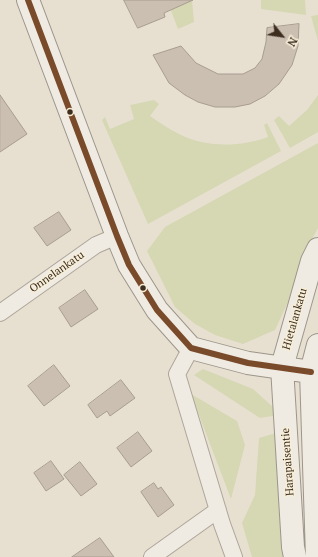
<!DOCTYPE html>
<style>
body{margin:0}
#map{position:relative;width:318px;height:557px;overflow:hidden;background:#e7e0d1;font-family:"PT Serif",serif}
canvas{display:block}
.north{position:absolute;left:262px;top:16px;width:40px;height:40px;-webkit-text-stroke:3px #f7eed8;paint-order:stroke;rotate:120deg;font-size:11px;font-weight:700;line-height:16px;text-align:center;color:#3d2e20}
.north::after{content:'';display:block;margin:auto;width:14px;height:18px;background:#3d2e20;clip-path:polygon(50% 0,100% 100%,50% 72%,0 100%)}
</style>
<div id="map">
<canvas width="318" height="557"></canvas>
<div class="north">N</div>
</div>
<script>
const ctx = document.querySelector('canvas').getContext('2d');
ctx.lineJoin = 'round';
function paint(path, color) {
  ctx.fillStyle = color;
  ctx.fill(path, 'evenodd');
}
function strokePath(path, color, width, dash) {
  ctx.strokeStyle = color;
  ctx.lineWidth = width;
  ctx.lineCap = dash ? 'butt' : 'round';
  ctx.setLineDash(dash || []);
  ctx.stroke(path);
}
function drawText(font, color, halo, rows, align = 'center') {
  ctx.font = font + ' "PT Serif",serif';
  ctx.lineWidth = 3;
  ctx.setLineDash([]);
  ctx.textBaseline = 'middle';
  ctx.strokeStyle = halo;
  ctx.fillStyle = color;
  for (const [text, x, y, turn = 0] of rows) {
    ctx.save();
    ctx.translate(x, y);
    ctx.rotate((+turn || 0) * Math.PI / 180);
    ctx.textAlign = isNaN(turn) ? turn : align;
    if (halo) ctx.strokeText(text, 0, 0);
    ctx.fillText(text, 0, 0);
    ctx.restore();
  }
}
paint(new Path2D(`
 M167 0H192L194 22 178 29Z
 M261 0H305L306 15 261 9Z
 M318 15V41L311 16Z
 M318 95V132L290 148 274 120 279 116 289 126 307 110Z
 M154 100 159 104 150 116C159 122 169 129 179 134 206 148 241 147 268 137L264 125 267 123 281 151 148 224 102 120 105 117 110 129 134 119 130 105Z
 M318 143V228L305 252 288 302 275 330 243 344 215 335 195 324 175 307 147 251 165 227Z
 M203 369 253 389 273 407V416L260 418 194 375Z
 M191 394 237 421 245 445 231 499Z
 M276 433 287 557H252L242 523 255 495 259 438Z`), '#d6d7b3');
const building = new Path2D(`
 M124 0H193L164 13 165 17 138 28Z
 M299 24 298 46 292 65 279 84 265 96 250 104 235 107H215L198 102 185 95 169 83 153 55 181 46 196 63 218 74H243L255 68 262 59 266 42 267 28Z
 M0 95 27 134 0 152Z
 M59 212 71 230 47 246 34 228Z
 M85 290 98 309 71 327 59 308Z
 M54 365 70 386 44 406 28 386Z
 M121 380 135 398 110 416 107 411 97 418 88 405Z
 M138 432 152 451 131 467 117 448Z
 M51 461 64 479 46 491 34 473Z
 M80 462 97 484 81 496 64 475Z
 M154 483 158 489 161 487 174 505 158 517 141 492Z
 M100 538 114 557H72Z`);
paint(building, '#cbbfb2');
strokePath(building, '#a89c90', 1);
const minor = new Path2D(`
 M0 313 96 245 117 236
 M191 348 177 374 222 524 234 557
 M152 557 218 510`);
const secondary = new Path2D(`
 M28 0 117 236 129 265 157 310 191 348 248 363 311 372
 M295 557 293 547 282 367 312 261 318 249
 M317 557 311 372 318 345`);
strokePath(minor, '#ada599', 18);
strokePath(secondary, '#9c958a', 24);
strokePath(minor, '#efebe3', 16);
strokePath(secondary, '#efebe3', 22);
strokePath(new Path2D(`
 M28 0 117 236 129 265 157 310 191 348 248 363 311 372`), '#7a4b2a', 6);
for (const [x, y, r, color] of [
 [70,112,3.5,"#3d2e20"],
 [143,288,3.5,"#3d2e20"]
]) {
  const dot = new Path2D();
  dot.arc(x, y, r, 0, 2 * Math.PI);
  ctx.fillStyle = color;
  ctx.fill(dot);
  strokePath(dot, '#f7eed8', 1.5);
}
drawText('11px', '#3d2e20', '#f7eed8', [
 ["Onnelankatu",57,272,-35],
 ["Hietalankatu",295,319,-74],
 ["Harapaisentie",288,462,-94]
]);
</script>
